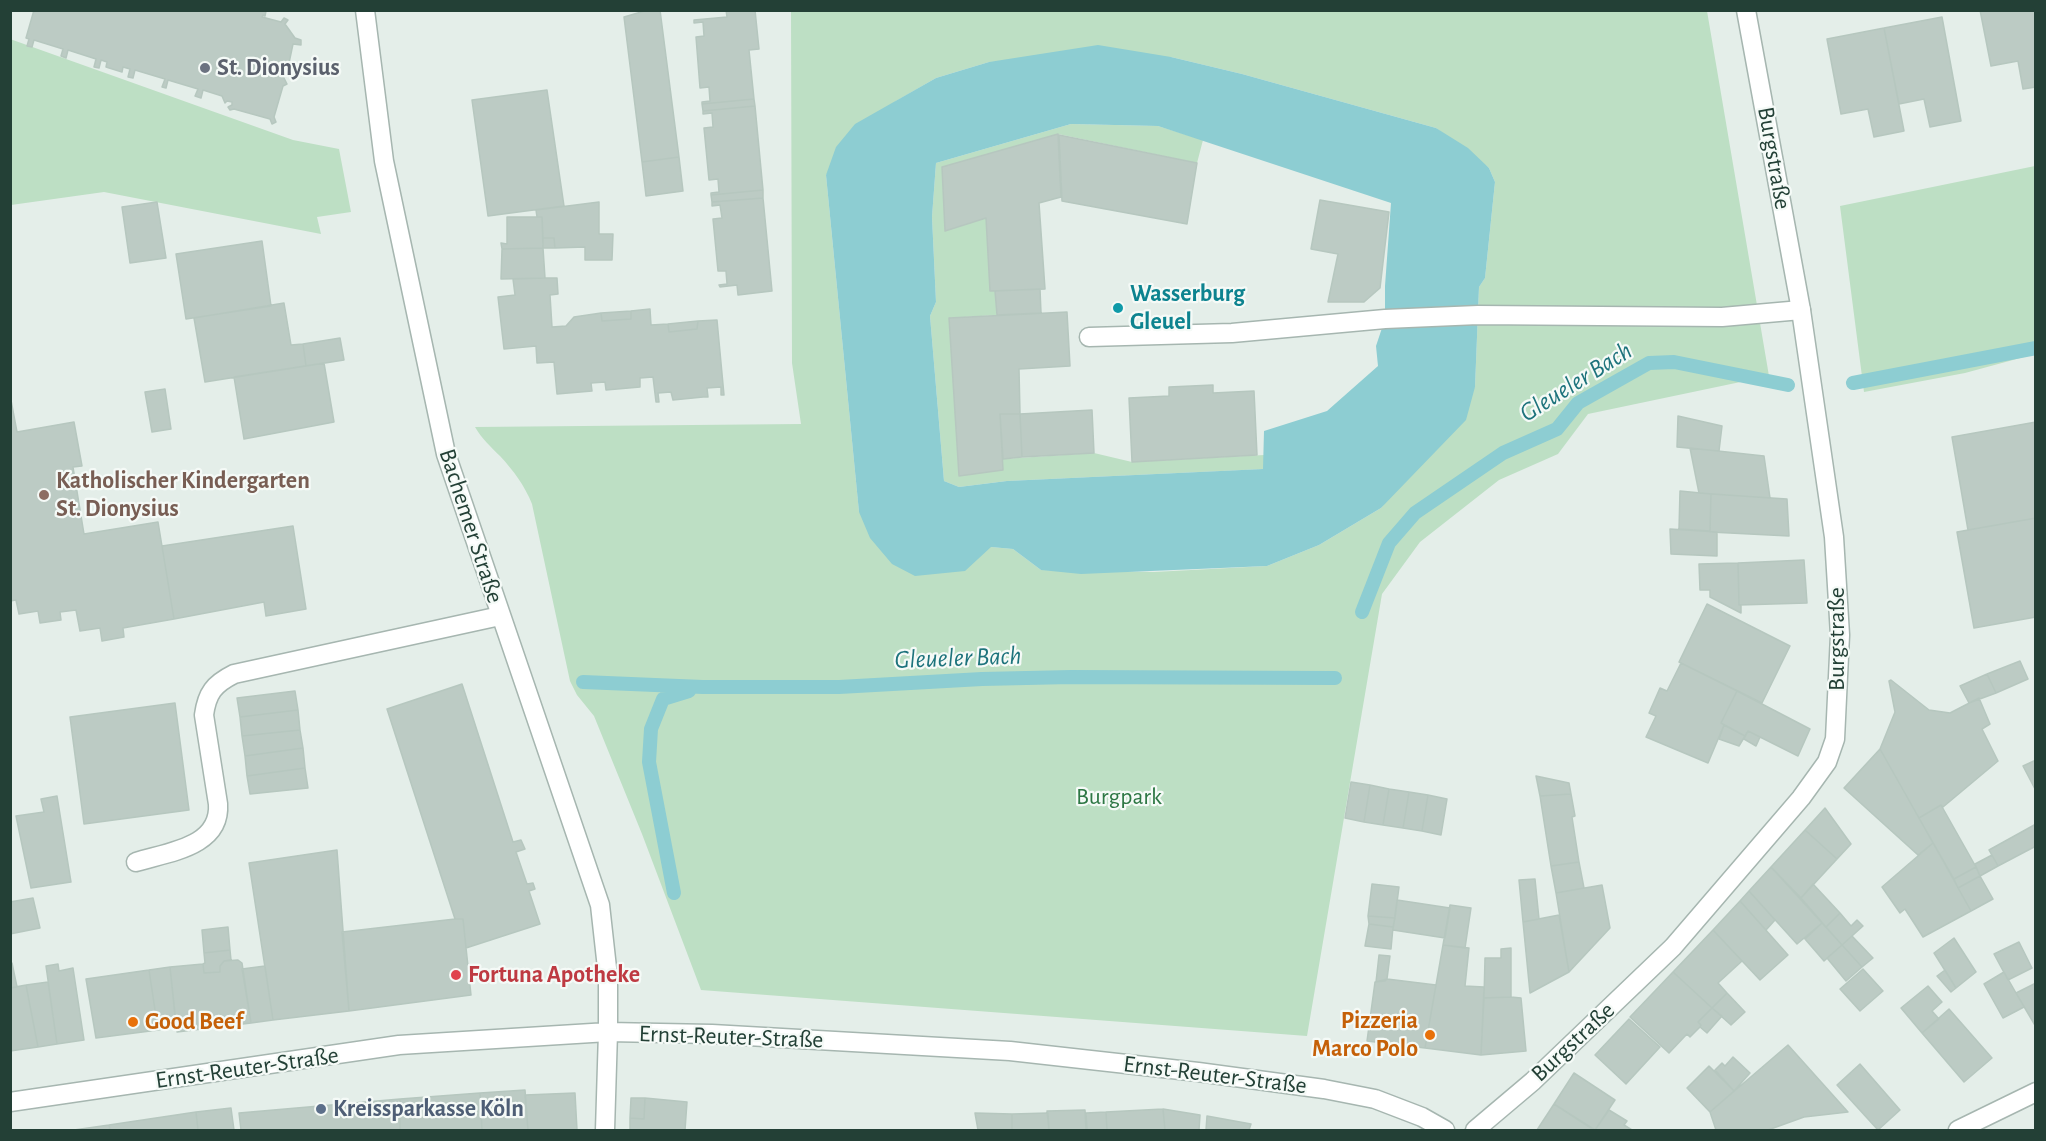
<!DOCTYPE html>
<meta charset="utf-8">
<style>
body{margin:0}
#map{position:relative;width:2046px;height:1141px;overflow:hidden;background:#e4eee9;font-family:"Alegreya Sans",sans-serif}
canvas{display:block}
.frame{position:absolute;inset:0;border:12px solid #234036;pointer-events:none}
</style>
<div id="map">
<canvas width="2046" height="1141"></canvas>
<div class="frame"></div>
</div>
<script>
const ctx = document.querySelector('canvas').getContext('2d');
ctx.lineJoin = 'round';
function paint(path, color) {
  ctx.fillStyle = color;
  ctx.fill(path, 'evenodd');
}
function strokePath(path, color, width, dash) {
  ctx.strokeStyle = color;
  ctx.lineWidth = width;
  ctx.lineCap = dash ? 'butt' : 'round';
  ctx.setLineDash(dash || []);
  ctx.stroke(path);
}
function drawText(font, color, halo, rows, align = 'center') {
  ctx.font = font + ' "Alegreya Sans",sans-serif';
  ctx.lineWidth = 4.5;
  ctx.setLineDash([]);
  ctx.textBaseline = 'middle';
  ctx.strokeStyle = halo;
  ctx.fillStyle = color;
  for (const [text, x, y, turn = 0] of rows) {
    ctx.save();
    ctx.translate(x, y);
    ctx.rotate((+turn || 0) * Math.PI / 180);
    ctx.textAlign = isNaN(turn) ? turn : align;
    if (halo) ctx.strokeText(text, 0, 0);
    ctx.fillText(text, 0, 0);
    ctx.restore();
  }
}
paint(new Path2D(`
 M791 11H1707L1769 376 1588 414 1558 454 1499 480 1420 542 1382 594 1307 1036 701 990 642 834 594 716 577 695 570 681 532 504C525 486 513 470 500 456 490 446 482 439 475 427L801 424 792 363ZM1171 57 1242 74 1436 128 1489 168 1495 182 1485 278 1479 287 1475 387 1381 508 1319 545 1267 566 1154 572 1041 570 1013 549 991 547 859 512 826 175 896 101 936 78 989 62Z
 M10 39 293 140 339 149 351 212 317 217 321 234 104 192 11 205Z
 M1071 124 1158 126 1203 140 1197 163 1058 134 942 167 945 231 986 218 990 291H995L997 315 949 318 959 476 1003 470V459L1094 453 1132 462 1264 455V469L1007 481 959 487 944 481 930 316 936 302 932 217 936 163Z
 M2035 166V354L1965 373 1864 392 1840 206Z`), '#bddfc4');
paint(new Path2D(`
 M1098 45 1171 57 1242 74 1436 128 1468 148 1489 168 1495 182 1485 278 1479 287 1475 387 1466 420 1381 508 1319 545 1267 566 1081 574 1041 570 1013 549 991 547 965 571 915 576 892 564 870 538 859 512 826 175 836 147 855 124 936 78 989 62ZM1071 124 1158 126 1391 203 1385 286V319L1376 346 1378 366 1327 411 1264 431 1263 469 1007 481 959 487 944 481 930 316 936 302 932 217 936 163Z`), '#8dcdd2');
strokePath(new Path2D(`
 M1853 383 2036 348
 M1362 612 1389 543 1415 513 1503 453 1557 429 1578 403 1649 363 1674 362 1788 385
 M583 682 703 687H839L982 679 1071 677 1335 678
 M674 893 649 762 651 729 663 699 689 691`), '#8dcdd2', 14);
const building = new Path2D(`
 M34 10H264L266 11 265 16 263 15 262 17 281 22 284 18 288 20 285 24 295 38 301 40V45L293 44 289 63 295 67 290 71 285 66 280 70 287 84 283 86 274 117 276 122 272 124 270 119 234 109 230 110 228 107 232 105V102L227 101 225 103 222 96 203 90 201 98 195 96 198 89 168 80 166 88 162 87 165 79 135 70 133 78 128 77 130 69 123 67 122 72 106 67 107 62 101 60 99 68 94 67 96 59 68 50 66 58 61 56 63 49 34 40 32 47 27 46 29 39 26 38Z
 M648 10H660L679 157 642 162 624 17Z
 M726 10H755L759 49 749 50 754 99 702 104V102L710 101 709 87 700 88 696 37 704 36 703 22 694 23V20L727 17Z
 M1980 10H2036V87L2023 89 2018 61 1991 66Z
 M1942 17 1961 121 1930 127 1924 99 1899 104 1884 28Z
 M1884 28 1904 131 1874 137 1868 109 1841 114 1827 39Z
 M547 90 564 206 488 216 472 100Z
 M754 99 755 106 703 111 702 104Z
 M755 106 763 190 711 195V193L719 192 718 179 709 180 704 128 713 127 712 113 703 114V111Z
 M1058 134 1061 197 1039 203 1045 289 990 291 986 218 945 231 942 167Z
 M1059 135 1197 163 1187 224 1062 201Z
 M679 157 683 191 646 196 642 162Z
 M763 190V198L712 202 711 195Z
 M763 198 772 291 738 295 737 285 720 287 719 285 727 284 726 271H718L713 219 722 218 720 205 712 206V202Z
 M1320 200 1389 212 1380 288 1364 302H1328L1338 254 1311 249Z
 M157 202 166 258 130 263 122 207Z
 M599 202V234H613L612 260H585V247L555 248 554 238H543L542 217H537L536 210Z
 M507 217H542L543 248 502 249 501 243 507 244Z
 M543 238H554L555 248H543Z
 M262 241 271 306 186 319 176 254Z
 M543 248 545 278 501 279 502 249Z
 M545 278H557L558 294 550 295 552 327 566 326 574 317 601 313 602 321 631 319V311L650 309 651 325 668 324 669 332 697 329 698 321 717 320 724 395H721V387L707 388 708 397H703L673 400 671 392 658 393 659 402H656L653 377 640 378V387L606 390 605 382 591 383 592 391 557 394 554 362 537 363 536 346 504 349 498 297 515 295 513 279Z
 M1040 289 1041 313 997 315 995 291Z
 M284 303 291 345 303 344 306 366 205 382 194 318Z
 M631 311V319L602 321 601 313Z
 M1067 312 1070 366 1019 369 1020 414H1000L1003 470 959 476 949 318Z
 M698 321 697 329 669 332 668 324Z
 M340 338 344 360 306 366 303 344Z
 M324 363 334 422 244 439 234 377Z
 M1213 385V393L1254 391 1257 455 1132 462 1129 398 1169 396V387Z
 M165 389 171 429 152 432 145 392Z
 M10 395 17 432 74 422 82 466 73 467 84 534 158 522 174 619 123 628 124 637 102 641 100 628 80 631 76 610 60 612 61 620 40 623 38 611 19 614 16 600 10 601Z
 M1092 410 1094 453 1022 457 1020 414Z
 M1000 414H1020L1022 457 1003 459Z
 M1678 416 1722 426 1719 451 1677 447Z
 M2036 422V518L1968 530 1952 437Z
 M1690 448 1764 456 1770 498 1699 493Z
 M1680 491 1711 494 1710 531 1679 529Z
 M1711 494 1787 499 1789 536 1710 532Z
 M2036 518V617L1974 628 1957 532Z
 M293 526 306 609 266 616 264 602 174 619 162 546Z
 M1670 529 1717 532V556L1671 554Z
 M1804 560 1807 603 1739 605 1738 563Z
 M1738 563 1739 605H1741V613L1710 597V590H1700L1699 564Z
 M1707 604 1790 646 1762 703 1679 662Z
 M2020 661 2028 679 1996 693 1987 674Z
 M1681 663 1737 691 1721 723 1724 725 1708 763 1646 737 1656 716 1649 713 1660 688 1667 691Z
 M1987 674 1996 693 1969 703 1960 686Z
 M1891 680 1929 710 1950 713 1979 698 1990 724 1982 729 1998 761 1943 807 1941 805 1919 818 1880 749 1895 712 1889 681Z
 M462 684 513 842 521 840 525 849 516 852 527 884 533 883 535 889 529 891 540 924 466 948 463 919H455L387 709Z
 M295 691 298 710 240 717 237 698Z
 M1737 691 1810 729 1798 756 1748 731 1745 736 1721 723Z
 M175 703 189 810 84 824 70 717Z
 M298 710 300 730 242 736 240 717Z
 M1724 725 1745 736 1739 746 1719 739Z
 M300 730 303 748 245 756 242 736Z
 M1748 731 1760 737 1756 746 1744 739Z
 M303 748 305 768 247 776 245 756Z
 M1880 749 1933 843 1918 855 1844 788Z
 M2036 760V791L2023 766Z
 M305 768 308 788 250 794 247 776Z
 M1536 776 1569 783 1571 794 1540 796Z
 M1351 782 1370 785 1364 822 1345 818Z
 M1370 785 1389 789 1383 825 1364 822Z
 M1389 789 1409 792 1403 828 1383 825Z
 M1409 792 1428 795 1422 831 1403 828Z
 M1571 794 1575 816 1572 817 1579 862 1551 866 1540 796Z
 M1428 795 1447 799 1441 835 1422 831Z
 M57 796 71 882 31 888 16 816 44 812 41 799Z
 M1941 805 1976 867 1954 879 1919 818Z
 M1825 808 1851 844 1837 859 1805 830Z
 M2036 824V846L1998 866 1989 850Z
 M1805 830 1837 859 1801 898 1771 867Z
 M1933 843 1971 911 1923 937 1905 909 1900 913 1882 887Z
 M337 850 349 1011 273 1020 249 863Z
 M1992 855 1998 866 1980 876 1975 864Z
 M1579 862 1584 888 1556 893 1551 866Z
 M1771 867 1822 923 1797 944 1749 891Z
 M1976 867 1980 876 1958 888 1954 879Z
 M1980 876 1993 899 1971 911 1958 888Z
 M1535 879 1539 919 1523 922 1519 880Z
 M1372 884 1399 887 1395 918 1368 916Z
 M1813 884 1840 913 1826 927 1801 898Z
 M1602 885 1610 928 1569 972 1556 893Z
 M1749 891 1775 920 1766 930 1740 901Z
 M33 898 40 928 10 934V902Z
 M1397 900 1450 908 1445 938 1393 930Z
 M1740 901 1788 955 1760 980 1713 930Z
 M1450 905 1471 908 1465 948 1443 945Z
 M1840 913 1851 926 1857 920 1863 926 1842 945 1826 927Z
 M1559 915 1569 972 1530 993 1523 922Z
 M1368 916 1395 918 1393 927 1369 924Z
 M455 919H463L471 995 349 1011 342 932Z
 M1822 923 1842 945 1824 961 1805 939Z
 M1369 924 1393 927 1391 949 1365 946Z
 M228 927 230 950 204 953 202 930Z
 M1713 930 1742 961 1718 983 1727 993 1712 1008 1673 972Z
 M1852 936 1873 958 1862 967 1842 945Z
 M1954 938 1976 972 1956 988 1934 953Z
 M2019 942 2032 968 2008 980 1994 954Z
 M1443 945 1469 948 1465 986 1484 987 1481 1055 1425 1048Z
 M1842 945 1862 967 1846 981 1827 958Z
 M1511 948V997L1484 998 1485 958H1501V949Z
 M230 950 231 960 224 961 220 966V972L204 973 203 964 205 963 204 953Z
 M1379 955 1390 956 1387 979 1376 982Z
 M238 960 242 963 251 1023 177 1032 170 967 203 964 204 973 220 972V966L224 961Z
 M10 963H12L17 987 10 988Z
 M58 964 59 971 73 968 84 1040 57 1044 46 966Z
 M265 966 273 1020 251 1023 242 969Z
 M170 967 176 1026 158 1030 149 970Z
 M1863 969 1883 991 1860 1011 1840 989Z
 M149 970 158 1030 96 1038 86 979Z
 M1945 970 1956 988 1951 992 1937 976Z
 M1673 972 1712 1008 1698 1022 1701 1025 1700 1027 1690 1037 1687 1034 1669 1053 1630 1017Z
 M2004 972 2024 1007 2003 1018 1984 984Z
 M1387 979 1436 985 1425 1048 1367 1041 1375 982 1385 981Z
 M48 982 57 1044 38 1047 26 985Z
 M2036 983V1027L2016 993Z
 M26 985 38 1047 10 1051V988Z
 M1928 986 1942 1002 1932 1011 1939 1019 1922 1033 1901 1008Z
 M1727 993 1745 1012 1731 1025 1712 1008Z
 M1511 997 1521 998 1526 1051 1481 1055 1484 998Z
 M1712 1008 1722 1016 1707 1033 1700 1027 1701 1025 1698 1022Z
 M1949 1009 1992 1058 1964 1082 1922 1033Z
 M1629 1019 1660 1047 1626 1084 1595 1055Z
 M1788 1045 1848 1112 1804 1117 1768 1130H1716L1710 1112Z
 M1733 1057 1750 1073 1734 1091 1715 1070 1722 1063 1725 1066Z
 M1860 1064 1900 1110 1878 1130 1837 1085Z
 M1709 1066 1734 1091 1710 1112 1687 1088Z
 M1574 1073 1615 1100 1595 1130 1554 1104Z
 M525 1090 528 1130H482L480 1093Z
 M480 1093 482 1130H400V1099Z
 M575 1093 577 1130H528L525 1095Z
 M631 1098H645L644 1119 630 1118Z
 M645 1098 687 1102 685 1130H630V1118L644 1119Z
 M400 1099V1130H241L239 1113Z
 M1554 1104 1594 1130H1537Z
 M231 1108 234 1130H198L196 1112Z
 M1163 1109 1165 1130H1107L1106 1112Z
 M1163 1109 1200 1115 1199 1130H1165Z
 M1085 1110 1086 1130H1049L1047 1111Z
 M1609 1110 1627 1121 1624 1125 1632 1130H1595Z
 M196 1112 198 1130H110L109 1125Z
 M1106 1112 1107 1130H1087L1086 1113Z
 M975 1113 1012 1114V1130H978Z
 M1048 1113 1049 1130H1012V1114Z
 M1207 1116 1251 1124 1249 1130H1206Z
 M109 1125 110 1130H74Z`);
paint(building, '#bccbc4');
strokePath(building, '#b6c7bf', 1.5);
const service = new Path2D(`
 M1089 337 1232 333 1385 319 1478 315 1722 317 1801 310
 M136 862C168 852 221 847 218 804L204 715C207 693 214 684 234 674L500 616`);
const minor = new Path2D(`
 M605 1130 608 1032
 M1475 1130 1533 1081 1673 947 1801 798 1827 762 1835 739 1840 635 1834 537 1801 310 1746 10`);
const tertiary = new Path2D(`
 M365 10 384 161 446 454 600 905 608 977V1032
 M10 1102 399 1045 608 1032 712 1034 1010 1051 1198 1072 1324 1089 1375 1099 1422 1117 1445 1130
 M1958 1130 2036 1092`);
strokePath(service, '#a6b6b0', 21);
strokePath(minor, '#a6b6b0', 21);
strokePath(tertiary, '#a6b6b0', 21);
strokePath(service, '#fff', 18);
strokePath(minor, '#fff', 18);
strokePath(tertiary, '#fff', 18);
for (const [x, y, r, color] of [
 [205,68,6,"#6b7280"],
 [1118,308,6,"#0f9aa8"],
 [44,495,6,"#8d6e63"],
 [456,975,6,"#e0444e"],
 [133,1022,6,"#e8710a"],
 [1430,1035,6,"#e8710a"],
 [321,1109,6,"#5c6f8a"]
]) {
  const dot = new Path2D();
  dot.arc(x, y, r, 0, 2 * Math.PI);
  ctx.fillStyle = color;
  ctx.fill(dot);
  strokePath(dot, '#f5faf7', 2);
}
drawText('bold 24px', '#5b616d', '#f5faf7', [
 ["St. Dionysius",217,68]
], 'left');
drawText('24px', '#234036', '#f5faf7', [
 ["Burgstraße",1774,158,80],
 ["Bachemer Straße",471,526,72],
 ["Burgstraße",1837,639,-90],
 ["Ernst-Reuter-Straße",731,1037,2],
 ["Burgstraße",1573,1042,-43],
 ["Ernst-Reuter-Straße",247,1068,-8],
 ["Ernst-Reuter-Straße",1215,1075,7]
]);
drawText('bold 24px', '#0d838f', '#f5faf7', [
 ["Wasserburg",1130,294],
 ["Gleuel",1130,322]
], 'left');
drawText('bold 24px', '#785e54', '#f5faf7', [
 ["Katholischer Kindergarten",56,481],
 ["St. Dionysius",56,509]
], 'left');
drawText('24px', '#2d7744', '#f5faf7', [
 ["Burgpark",1119,797]
]);
drawText('bold 24px', '#be3a42', '#f5faf7', [
 ["Fortuna Apotheke",468,975]
], 'left');
drawText('bold 24px', '#c56008', '#f5faf7', [
 ["Pizzeria",1418,1021],
 ["Marco Polo",1418,1049],
 ["Good Beef",145,1022,"left"]
], 'right');
drawText('bold 24px', '#4e5e75', '#f5faf7', [
 ["Kreissparkasse Köln",333,1109]
], 'left');
drawText('italic 26px', '#1d737c', '#f5faf7', [
 ["Gleueler Bach",1576,382,-32],
 ["Gleueler Bach",958,658,-2]
]);
</script>
